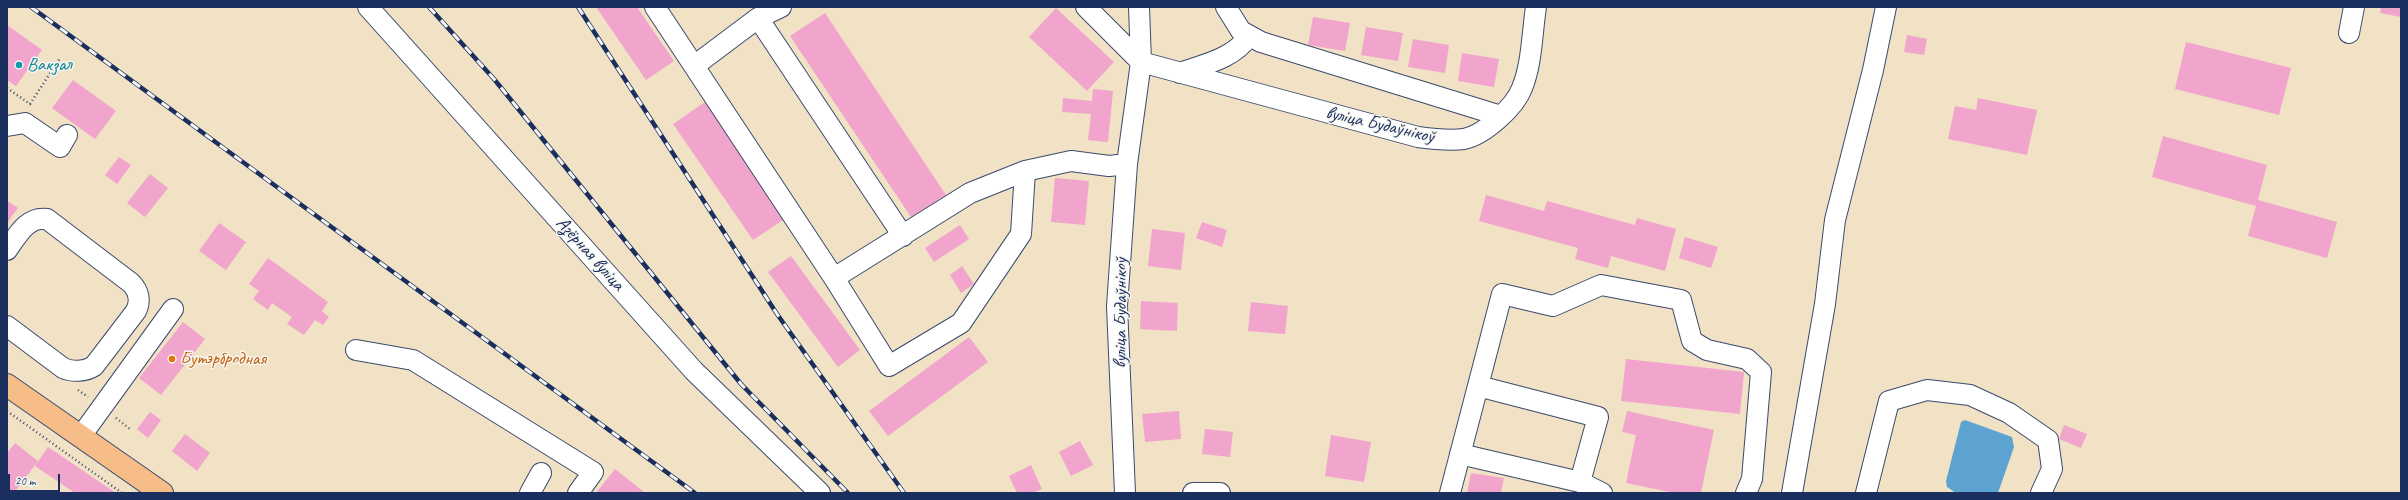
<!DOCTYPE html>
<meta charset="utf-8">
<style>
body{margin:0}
#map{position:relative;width:2408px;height:500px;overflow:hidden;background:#f1e1c5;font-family:Caveat,sans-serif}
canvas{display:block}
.frame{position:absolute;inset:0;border:8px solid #1b2f5e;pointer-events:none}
.scale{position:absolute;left:8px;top:474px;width:52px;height:18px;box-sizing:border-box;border:2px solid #1b2f5e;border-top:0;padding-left:5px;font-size:12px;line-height:14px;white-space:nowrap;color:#1b2f5e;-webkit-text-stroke:3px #f6f6f2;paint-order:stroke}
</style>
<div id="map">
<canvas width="2408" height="500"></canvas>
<div class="frame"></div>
<div class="scale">20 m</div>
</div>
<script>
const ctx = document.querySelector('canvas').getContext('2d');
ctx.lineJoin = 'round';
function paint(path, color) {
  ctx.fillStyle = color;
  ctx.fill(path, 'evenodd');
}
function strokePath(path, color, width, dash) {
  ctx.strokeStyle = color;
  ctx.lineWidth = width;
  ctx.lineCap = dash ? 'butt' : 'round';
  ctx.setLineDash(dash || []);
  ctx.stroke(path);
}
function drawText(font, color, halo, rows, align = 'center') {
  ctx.font = font + ' Caveat,sans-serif';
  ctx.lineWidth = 3;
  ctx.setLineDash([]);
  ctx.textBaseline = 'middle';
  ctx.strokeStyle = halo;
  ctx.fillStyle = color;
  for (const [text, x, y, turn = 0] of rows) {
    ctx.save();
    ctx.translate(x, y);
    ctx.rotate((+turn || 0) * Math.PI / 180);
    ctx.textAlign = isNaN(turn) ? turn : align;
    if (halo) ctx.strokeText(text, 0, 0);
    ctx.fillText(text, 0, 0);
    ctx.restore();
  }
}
paint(new Path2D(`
 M1965 420 2012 437 2014 447 1998 493H1956L1947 487 1946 481 1961 422Z`), '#5ca3d2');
paint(new Path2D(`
 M596 7H637L674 61 646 80Z
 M2381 7H2401V17L2380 13Z
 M1056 8 1114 62 1087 91 1029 37Z
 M825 13 946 195 911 217 790 36Z
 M1313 17 1350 23 1345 51 1308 45Z
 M7 25 42 50 16 86 7 80Z
 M1366 27 1403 33 1398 61 1361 55Z
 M1907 35 1927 39 1924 55 1904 52Z
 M1413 39 1449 45 1445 73 1408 67Z
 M2186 42 2291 68 2279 115 2175 89Z
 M1462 53 1499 59 1494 87 1458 81Z
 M73 80 116 111 95 139 52 108Z
 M1093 89 1113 91 1108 142 1088 140 1091 114 1062 112 1063 98 1092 101Z
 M1978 98 2037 110 2027 155 1948 139 1955 106 1976 110Z
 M705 102 786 218 753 240 673 124Z
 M2163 136 2267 165 2258 200 2337 222 2327 258 2248 236 2256 206 2152 177Z
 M119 157 131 165 117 184 105 175Z
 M150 174 168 188 145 217 127 203Z
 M1055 178 1089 181 1085 225 1051 222Z
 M1486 195 1544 211 1547 201 1635 225 1637 218 1676 229 1665 271 1611 256 1608 268 1575 259 1578 248 1479 221Z
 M7 201 18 208 7 223Z
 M1202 222 1227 230 1222 247 1196 238Z
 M219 223 246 242 226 270 199 251Z
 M960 225 969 239 934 262 925 248Z
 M1152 229 1185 233 1181 270 1148 266Z
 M1685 237 1718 247 1711 268 1679 258Z
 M791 256 860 350 838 367 768 272Z
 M268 258 328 302 322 311 329 317 323 325 315 320 304 335 287 324 292 317 272 303 268 310 253 299 259 291 249 284Z
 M962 266 974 284 961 293 950 275Z
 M1141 301 1178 303 1177 331 1140 329Z
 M1251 302 1288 306 1285 334 1248 331Z
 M183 322 205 339 161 395 139 378Z
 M969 337 988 362 888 436 869 411Z
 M1626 359 1744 372 1740 414 1621 401Z
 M1179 411 1181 439 1145 442 1142 414Z
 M1627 411 1714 430 1701 493H1675L1626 483 1636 435 1622 432Z
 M150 412 161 420 148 438 137 429Z
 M2064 425 2087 434 2081 448 2059 439Z
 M1205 429 1233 432 1230 457 1202 454Z
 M185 434 210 453 197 471 172 451Z
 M1331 435 1371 442 1364 482 1325 476Z
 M1080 441 1093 465 1071 476 1059 452Z
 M15 443 38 461 14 493H7V453Z
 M48 447 116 493H75L35 466Z
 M1031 465 1042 489 1033 493H1017L1009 476Z
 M615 469 644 492 643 493H596Z
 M1471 473 1504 478 1501 493H1467Z`), '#f1a5cc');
const minor = new Path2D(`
 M368 7 694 371 820 493
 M655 7 834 278 970 193 1025 171 1071 161 1109 166 1127 164
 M1086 7 1141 62 1418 137C1433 139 1449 141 1464 139 1484 135 1515 107 1522 88 1532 64 1532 33 1536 7
 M1226 7 1241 31 1261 42 1501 116
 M758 18 781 7
 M2349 33 2354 7
 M694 66 758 18 903 236
 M1180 73C1205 64 1233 59 1249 36
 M7 126 25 123 60 147 67 135
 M7 250C17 236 27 216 47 219L131 283C139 291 141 301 136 311L94 366C85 372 72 372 63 368L7 326
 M834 278 889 366 961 323 1021 234 1025 171
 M356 350 413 360 593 472 578 493
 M1478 386 1598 417 1580 482
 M81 436 173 309
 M1460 454 1580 482 1602 493
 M530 493 541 473
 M1125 493 1117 306 1127 164 1141 62 1139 7
 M1193 493H1220
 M1450 493 1502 294 1553 306 1601 285 1681 300 1692 341 1707 350 1747 359 1761 372 1752 479 1746 493
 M1792 493 1825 304 1835 220 1873 70 1886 7
 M1866 493 1889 401 1927 390 1970 395 2009 413 2048 440 2052 469 2041 493`);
const major = new Path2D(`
 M7 385 162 493`);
strokePath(minor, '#3b4a6d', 22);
strokePath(major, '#3b4a6d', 24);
strokePath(new Path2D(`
 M7 88 30 104 60 58
 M78 390 88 397
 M7 411 122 493
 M116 418 130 429`), '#3b4a6d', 2.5, [1, 3]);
strokePath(minor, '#fff', 20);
strokePath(major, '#f7bd88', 22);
const rail = new Path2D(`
 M31 7 695 493
 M429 7 494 79 741 384 848 493
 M578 7 777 314 904 493`);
strokePath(rail, '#1b2f5e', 4.5);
strokePath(rail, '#f6f6f2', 3, [9]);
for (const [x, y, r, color] of [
 [19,65,4,"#0f9aa8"],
 [172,359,4,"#e8710a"]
]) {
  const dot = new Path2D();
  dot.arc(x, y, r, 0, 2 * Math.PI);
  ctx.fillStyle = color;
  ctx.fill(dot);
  strokePath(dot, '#f6f6f2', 1.5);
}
drawText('19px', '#0d838f', '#f6f6f2', [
 ["Вакзал",27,65]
], 'left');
drawText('19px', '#1b2f5e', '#f6f6f2', [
 ["вуліца Будаўнікоў",1380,125,13],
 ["Азёрная вуліца",590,254,48],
 ["вуліца Будаўнікоў",1121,313,-90]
]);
drawText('19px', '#c56008', '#f6f6f2', [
 ["Бутэрбродная",180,359]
], 'left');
</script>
